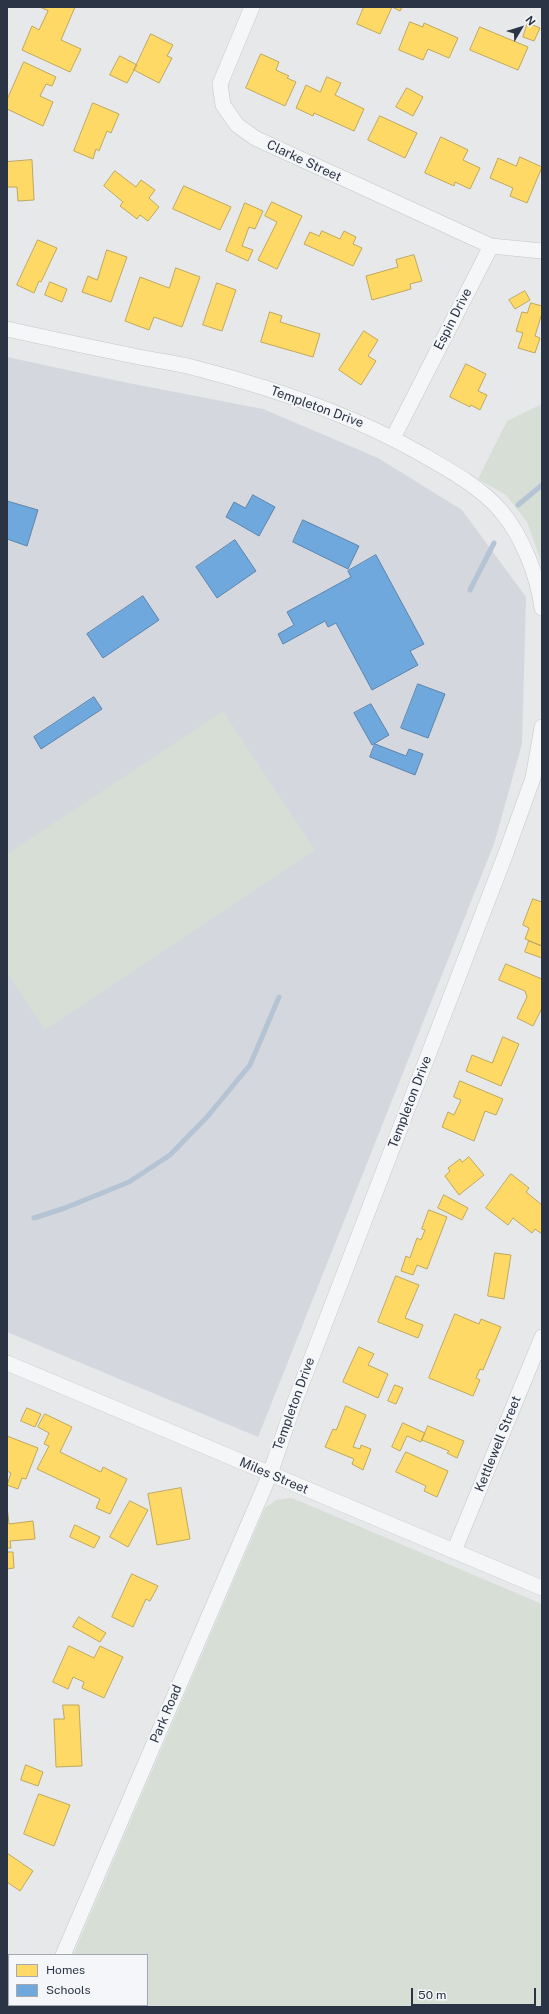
<!DOCTYPE html>
<style>
body{margin:0}
#map{position:relative;width:549px;height:2014px;overflow:hidden;background:#e6e8ea;font-family:"Public Sans",sans-serif}
canvas{display:block}
.frame{position:absolute;inset:0;border:8px solid #2b3445;pointer-events:none}
.legend{position:absolute;left:8px;top:1954px;width:140px;height:52px;box-sizing:border-box;background:#f4f6f9;border:1px solid #a4a8b1;margin:0;padding:5px 7px;list-style:none;font-size:12px;color:#2b3445}
.legend li{display:flex;align-items:center;gap:8px;height:20px}
.legend b{width:20px;border:1px solid #a4a8b1}
.north{position:absolute;left:501px;top:8px;width:40px;height:40px;-webkit-text-stroke:3px #f4f6f9;paint-order:stroke;rotate:52deg;font-size:11px;font-weight:700;line-height:16px;text-align:center;color:#2b3445}
.north::after{content:'';display:block;margin:auto;width:14px;height:18px;background:#2b3445;clip-path:polygon(50% 0,100% 100%,50% 72%,0 100%)}
.scale{position:absolute;left:411px;top:1988px;width:125px;height:18px;box-sizing:border-box;border:2px solid #2b3445;border-top:0;padding-left:5px;font-size:12px;line-height:14px;white-space:nowrap;color:#2b3445;-webkit-text-stroke:3px #f4f6f9;paint-order:stroke}
</style>
<div id="map">
<canvas width="549" height="2014"></canvas>
<div class="frame"></div>
<ul class="legend">
<li><b style="height:11px;background:#ffd966"></b>Homes</li>
<li><b style="height:11px;background:#6fa8dc"></b>Schools</li>
</ul>
<div class="north">N</div>
<div class="scale">50 m</div>
</div>
<script>
const ctx = document.querySelector('canvas').getContext('2d');
ctx.lineJoin = 'round';
function paint(path, color) {
  ctx.fillStyle = color;
  ctx.fill(path, 'evenodd');
}
function strokePath(path, color, width, dash) {
  ctx.strokeStyle = color;
  ctx.lineWidth = width;
  ctx.lineCap = dash ? 'butt' : 'round';
  ctx.setLineDash(dash || []);
  ctx.stroke(path);
}
function drawText(font, color, halo, rows, align = 'center') {
  ctx.font = font + ' "Public Sans",sans-serif';
  ctx.lineWidth = 4;
  ctx.setLineDash([]);
  ctx.textBaseline = 'middle';
  ctx.strokeStyle = halo;
  ctx.fillStyle = color;
  for (const [text, x, y, turn = 0] of rows) {
    ctx.save();
    ctx.translate(x, y);
    ctx.rotate((+turn || 0) * Math.PI / 180);
    ctx.textAlign = isNaN(turn) ? turn : align;
    if (halo) ctx.strokeText(text, 0, 0);
    ctx.fillText(text, 0, 0);
    ctx.restore();
  }
}
paint(new Path2D(`
 M7 357 123 382 263 409 378 458 462 510 526 597 522 744 494 844 258 1437 7 1332Z`), '#d4d7dd');
paint(new Path2D(`
 M542 404V564L527 522 506 495 478 479 507 421Z
 M223 711 315 850 45 1030 7 973V854Z
 M292 1498 542 1604V2007H51L52 2005H147V1955H73L265 1508 276 1500Z`), '#d6ded6');
const homes = new Path2D(`
 M40 7H75L61 40 81 49 70 72 22 50 32 26 39 30 48 11Z
 M364 7H402L400 11 392 7 380 34 357 24Z
 M410 22 423 27 424 23 458 38 449 58 428 49 423 60 399 50Z
 M528 23 540 28 534 41 523 37Z
 M480 27 528 47 518 70 470 50Z
 M151 34 173 45 167 56 172 58 159 83 134 70Z
 M261 54 279 62 276 70 289 76 287 78 296 82 285 106 246 88Z
 M120 56 137 65 127 83 110 75Z
 M24 62 56 77 52 86 46 84 40 96 53 102 43 126 7 109V100Z
 M327 77 341 83 335 95 364 109 354 131 314 113 313 116 296 108 306 85 320 92Z
 M407 88 423 97 413 116 396 107Z
 M93 103 119 114 111 133 107 131 99 151 96 149 93 159 74 151Z
 M380 116 417 133 405 158 368 140Z
 M441 137 468 150 463 160 480 168 470 189 455 182 454 186 425 173Z
 M520 157 542 167 527 203 510 196 513 188 490 178 498 158 516 166Z
 M32 160 34 200 18 201 17 187H7V162Z
 M115 171 136 187 141 180 155 190 149 198 159 207 148 221 140 215 137 219 120 206 123 202 104 186Z
 M184 186 231 207 220 230 173 209Z
 M272 202 302 216 277 269 258 260 277 222 265 216Z
 M245 203 263 211 255 229 249 227 242 246 253 250 248 261 226 251Z
 M322 231 340 239 344 231 356 237 353 244 362 248 353 266 304 244 310 232 319 236Z
 M38 240 57 248 41 282 39 281 34 293 17 285Z
 M107 250 127 257 111 302 82 292 88 276 97 280Z
 M414 255 422 281 410 284 411 289 372 300 366 276 398 267 396 260Z
 M176 268 200 277 182 327 154 317 149 330 125 321 140 277 169 288Z
 M50 282 67 289 62 302 45 295Z
 M217 283 236 290 222 331 203 325Z
 M525 291 530 300 515 309 509 300Z
 M531 303 542 306V313L535 336 540 338 535 353 518 348 523 333 516 331 522 312 527 313Z
 M270 312 282 316 280 322 320 334 313 357 261 342Z
 M364 331 378 340 368 356 376 361 361 385 339 370Z
 M466 364 486 374 478 391 487 395 480 410 471 405 470 407 450 397Z
 M533 899 542 902V946L525 939 529 928 523 925Z
 M529 941 542 946V958L525 952Z
 M506 964 542 979V1008L533 1026 517 1018 527 997 525 991 499 980Z
 M503 1037 519 1044 501 1086 466 1071 472 1055 492 1063Z
 M460 1081 503 1099 496 1115 485 1111 474 1141 442 1127 448 1112 454 1115 461 1100 454 1097Z
 M469 1157 484 1175 459 1195 445 1176 450 1171 448 1168 460 1159 462 1162Z
 M511 1174 529 1188 526 1192 542 1205V1234L535 1229 532 1233 513 1218 508 1225 486 1208Z
 M444 1195 468 1208 462 1220 438 1208Z
 M429 1210 447 1217 427 1269 417 1265 413 1275 401 1271 406 1256 410 1258 417 1238 421 1240 425 1230 422 1229Z
 M495 1253 511 1255 504 1299 488 1296Z
 M396 1276 419 1285 405 1318 423 1325 418 1338 378 1322Z
 M455 1314 479 1324 481 1319 501 1327 483 1370 480 1369 476 1378 480 1380 473 1396 429 1378Z
 M359 1347 374 1354 368 1365 388 1374 378 1398 343 1382Z
 M395 1385 403 1388 396 1404 388 1401Z
 M346 1406 366 1415 353 1447 360 1449 361 1445 371 1449 363 1470 352 1464 354 1459 325 1447 333 1429 336 1430Z
 M27 1408 41 1414 35 1427 21 1421Z
 M45 1414 72 1427 60 1452 101 1472 103 1467 127 1479 110 1514 96 1508 100 1499 37 1469 49 1446 44 1444 49 1433 38 1427Z
 M403 1423 425 1433 421 1442 407 1436 400 1451 392 1447Z
 M428 1426 464 1441 457 1458 447 1453 449 1451 422 1440Z
 M7 1436 38 1448 26 1479 22 1478 18 1489 7 1485 11 1473 7 1471Z
 M406 1452 448 1471 437 1497 424 1491 426 1486 396 1472Z
 M181 1488 190 1539 157 1545 148 1494Z
 M130 1501 148 1510 128 1547 110 1537Z
 M7 1506 9 1524 33 1521 35 1539 10 1541 11 1548H7Z
 M75 1525 100 1537 94 1548 70 1537Z
 M7 1552H13L14 1568 7 1569Z
 M132 1574 158 1586 150 1601 146 1599 133 1627 112 1617Z
 M79 1617 106 1633 100 1642 73 1627Z
 M69 1646 94 1658 100 1646 123 1657 104 1698 82 1688 84 1682 73 1677 68 1689 53 1682Z
 M63 1705H79L82 1766 56 1767 54 1719H64Z
 M26 1765 43 1772 38 1786 21 1780Z
 M39 1794 70 1805 54 1846 24 1834Z
 M7 1853 33 1871 20 1891 7 1882Z`);
paint(homes, '#ffd966');
strokePath(homes, '#bfa85c', 1);
const schools = new Path2D(`
 M253 495 275 507 259 536 226 517 234 502 245 508Z
 M7 501 38 510 27 546 7 539Z
 M303 520 359 546 348 569 293 542Z
 M235 540 256 571 217 598 196 567Z
 M376 555 424 644 410 651 418 665 372 690 336 623 328 627 325 621 283 644 278 634 294 625 287 612 351 577 348 571Z
 M143 596 159 620 103 658 87 634Z
 M418 684 445 694 428 738 401 728Z
 M94 697 102 709 41 749 34 737Z
 M371 704 389 735 372 745 354 713Z
 M375 744 406 756 409 749 423 754 415 775 370 757Z`);
paint(schools, '#6fa8dc');
strokePath(schools, '#5b85af', 1);
strokePath(new Path2D(`
 M518 505 542 485
 M470 590 494 543
 M34 1218 65 1208 129 1182 170 1155 207 1117 250 1065 279 997`), '#b4c4d5', 5);
const street = new Path2D(`
 M252 7 220 84 223 105 237 125 255 138 491 246 542 251
 M7 329C51 339 95 348 139 357 159 361 179 363 199 369 276 389 354 415 423 455 451 471 480 487 501 511 522 536 538 576 542 608
 M393 438 491 246
 M7 1363 542 1588
 M454 1551 542 1337
 M63 1955 270 1474 295 1401 506 853 533 778 542 727
 M41 2007 42 2005`);
strokePath(street, '#c4c6c8', 16);
strokePath(street, '#f5f6f7', 15);
drawText('13px', '#2b3445', '#f4f6f9', [
 ["Clarke Street",304,161,25],
 ["Espin Drive",453,319,-63],
 ["Templeton Drive",317,407,20],
 ["Templeton Drive",410,1102,-69],
 ["Templeton Drive",294,1404,-70],
 ["Kettlewell Street",498,1444,-68],
 ["Miles Street",274,1476,23],
 ["Park Road",166,1714,-67]
]);
</script>
